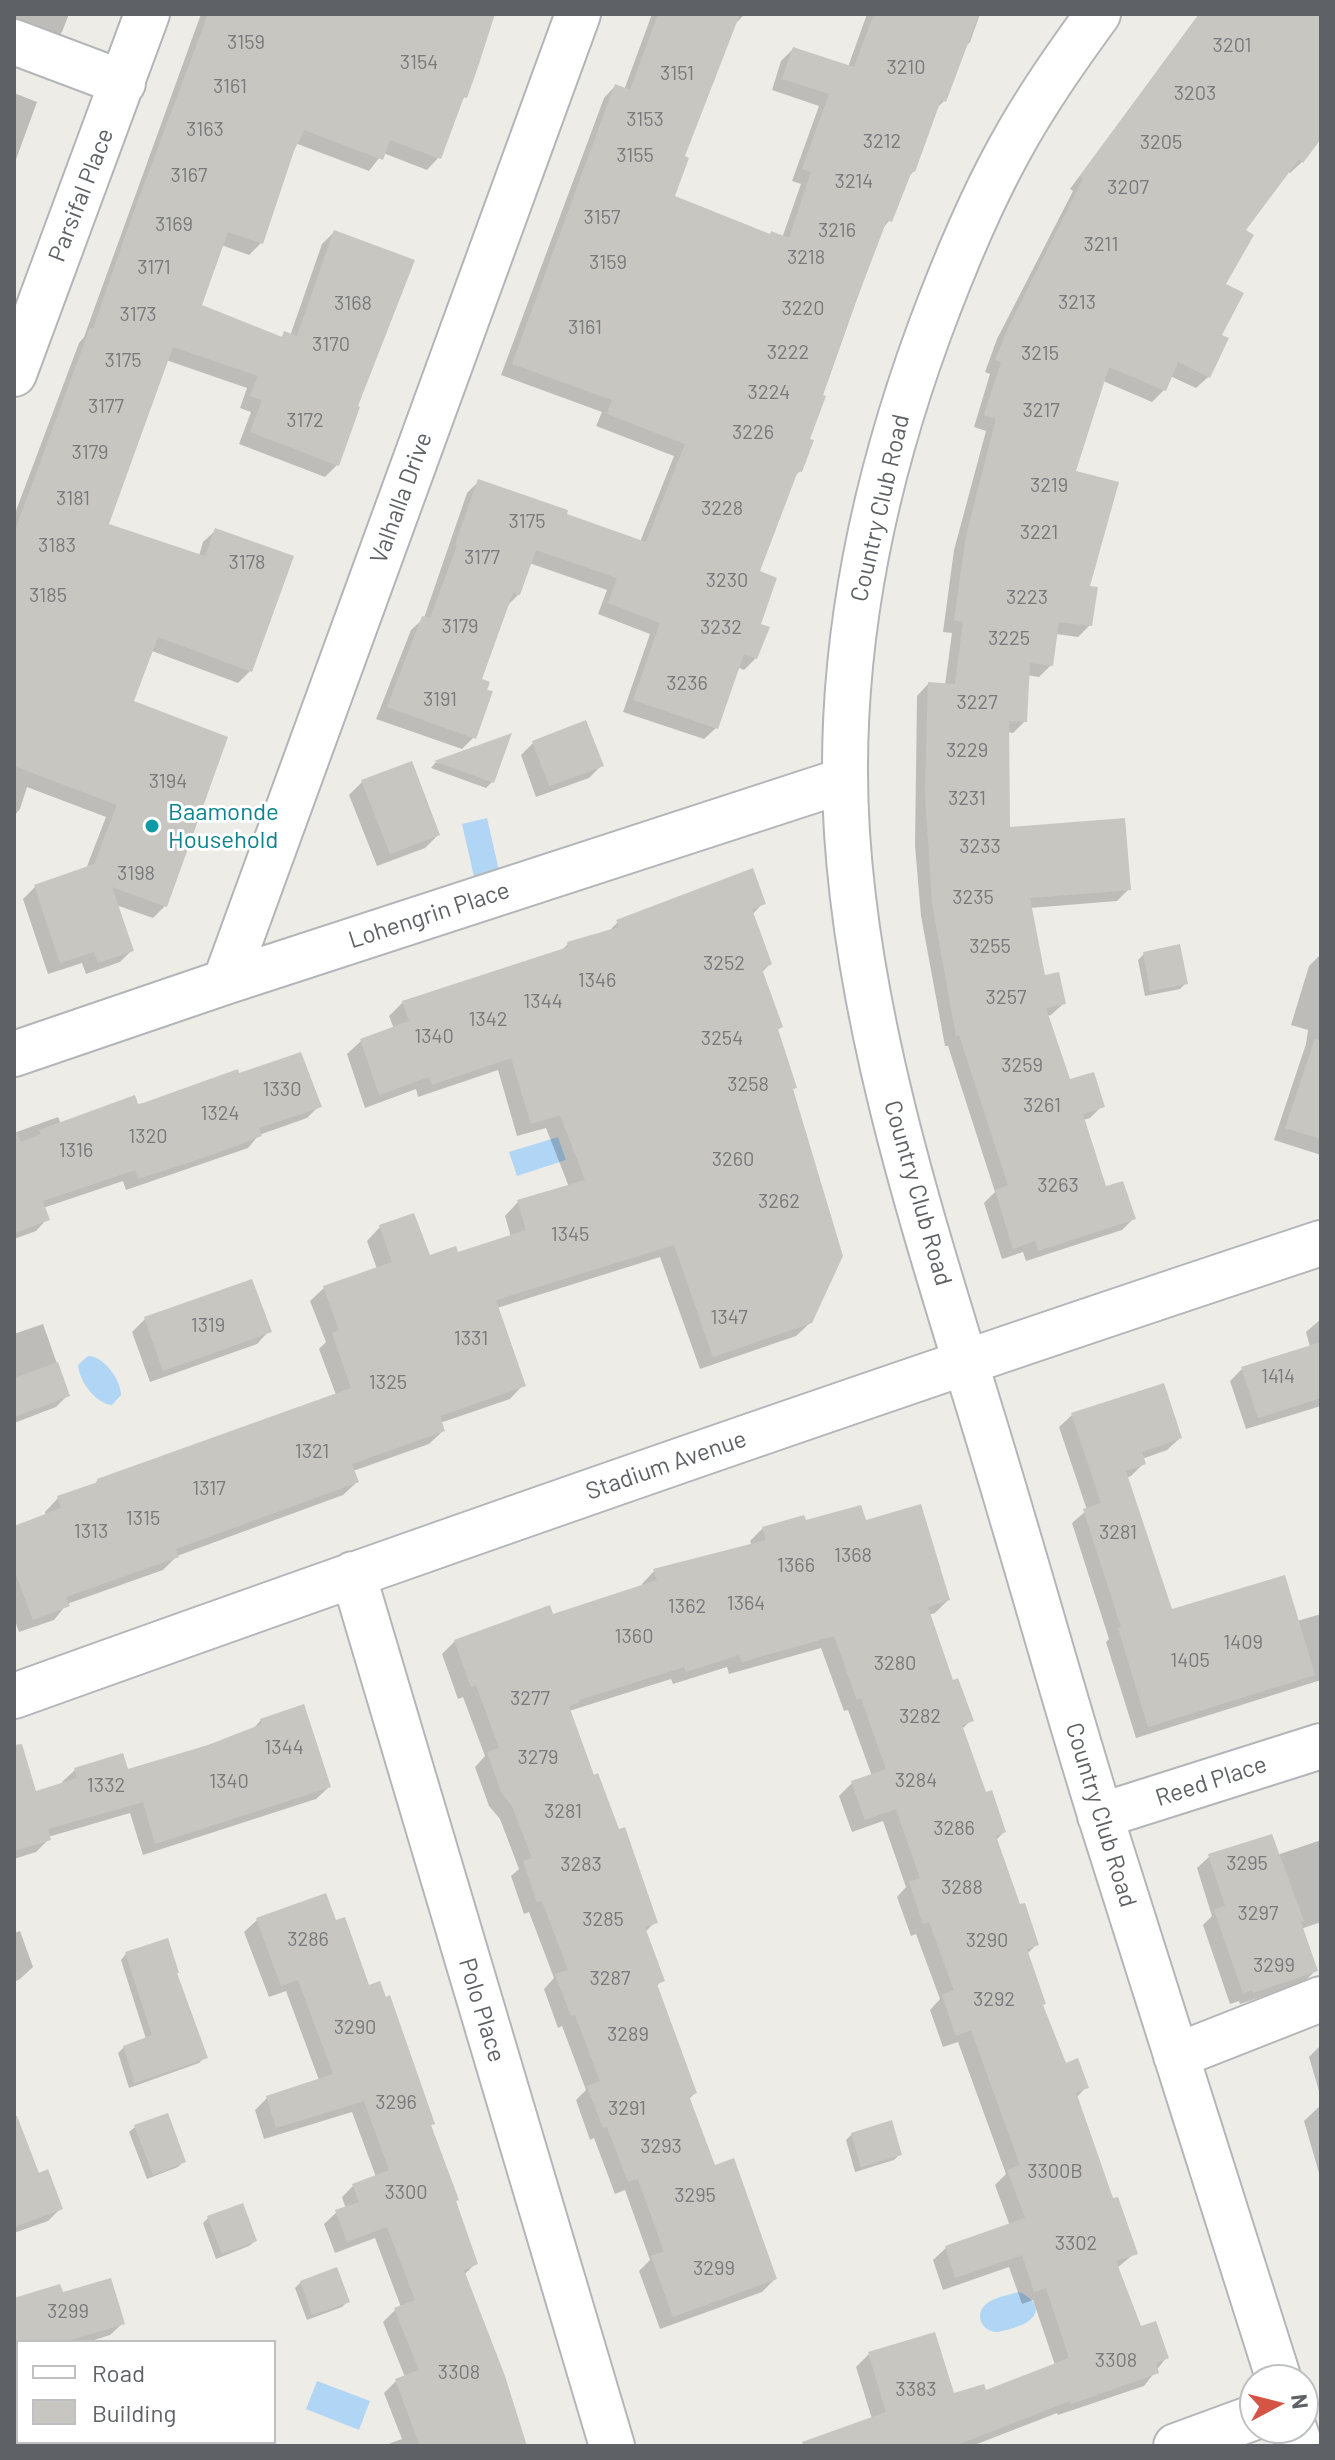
<!DOCTYPE html>
<style>
body{margin:0}
#map{position:relative;width:1335px;height:2460px;overflow:hidden;background:#eeece6;font-family:Barlow,sans-serif}
canvas{display:block}
.frame{position:absolute;inset:0;border:16px solid #5e6165;pointer-events:none}
.legend{position:absolute;left:16px;top:2340px;width:260px;height:104px;box-sizing:border-box;background:#fff;border:2px solid #bfc0c1;margin:0;padding:10px 14px;list-style:none;font-size:24px;color:#5e6165}
.legend li{display:flex;align-items:center;gap:16px;height:40px}
.legend b{width:40px;border:2px solid #bfc0c1}
.north{position:absolute;left:1239px;top:2364px;width:80px;height:80px;box-sizing:border-box;background:#fff;border:2px solid #bfc0c1;border-radius:50%;rotate:83deg;font-size:22px;font-weight:700;line-height:32px;text-align:center;color:#5e6165}
.north::after{content:'';display:block;margin:auto;width:28px;height:36px;background:#d45446;clip-path:polygon(50% 0,100% 100%,50% 72%,0 100%)}
</style>
<div id="map">
<canvas width="1335" height="2460"></canvas>
<div class="frame"></div>
<ul class="legend">
<li><b style="height:10px;background:#fff"></b>Road</li>
<li><b style="height:22px;background:#c7c6c1"></b>Building</li>
</ul>
<div class="north">N</div>
</div>
<script>
const ctx = document.querySelector('canvas').getContext('2d');
ctx.lineJoin = 'round';
function paint(path, color) {
  ctx.fillStyle = color;
  ctx.fill(path, 'evenodd');
}
function strokePath(path, color, width, dash) {
  ctx.strokeStyle = color;
  ctx.lineWidth = width;
  ctx.lineCap = dash ? 'butt' : 'round';
  ctx.setLineDash(dash || []);
  ctx.stroke(path);
}
function drawText(font, color, halo, rows, align = 'center') {
  ctx.font = font + ' Barlow,sans-serif';
  ctx.lineWidth = 6;
  ctx.setLineDash([]);
  ctx.textBaseline = 'middle';
  ctx.strokeStyle = halo;
  ctx.fillStyle = color;
  for (const [text, x, y, turn = 0] of rows) {
    ctx.save();
    ctx.translate(x, y);
    ctx.rotate((+turn || 0) * Math.PI / 180);
    ctx.textAlign = isNaN(turn) ? turn : align;
    if (halo) ctx.strokeText(text, 0, 0);
    ctx.fillText(text, 0, 0);
    ctx.restore();
  }
}
paint(new Path2D(`
 M487 818 500 875 475 881 462 824Z
 M558 1137 566 1160 517 1176 509 1152Z
 M88 1356C104 1356 121 1380 121 1395L112 1405C96 1404 79 1381 78 1365Z
 M1019 2292C1030 2296 1043 2308 1031 2319 1025 2325 1011 2329 1002 2331 987 2336 973 2319 984 2306 992 2297 1009 2295 1019 2292Z
 M317 2381 370 2401 359 2430 306 2409Z`), '#b0d5f5');
paint(new Path2D(`
 M14 14H69L62 32 50 44 14 31Z
 M201 14H493L465 97 460 102 439 157 427 170 383 153 369 171 295 143 261 243 249 255 221 245 199 306 280 338 285 334 290 336 322 244 334 232 355 407 337 465 325 477 239 444 251 412 240 408 247 388 166 360 107 525 199 556 203 542 216 530 250 671 238 683 152 651 132 702 165 906 153 918 116 905 132 950 120 962 86 974 82 963 48 974 23 899 35 887 86 869 106 817 27 787 20 809 14 816V516L79 343 84 337Z
 M652 14H745L733 26 683 158 673 198 769 236 782 238 801 184 792 181 819 106 772 90 781 61 793 49 848 67 867 14H980L970 42 964 48 944 101 936 109 914 171 907 178 890 220 881 230 807 440 800 471 793 478 757 573 758 625 756 658 744 670 737 667 716 728 704 739 623 712 650 634 598 614 607 590 529 563 519 594 506 607 479 680 474 737 462 749 376 719 411 630 424 618 467 493 479 481 564 516 640 542 674 456 596 426 602 412 501 375 604 98 615 86 624 90Z
 M1199 14H1321V137L1302 162 1290 173 1287 171 1243 231 1223 284 1219 336 1208 377 1196 388 1170 376 1164 390 1152 402 1103 381 1074 472 1090 625 1078 637 1056 634 1051 665 1039 677 1027 675 1025 721 1013 733 1007 732 1008 829 1129 889 1117 901 1030 908 1044 977 1063 1004 1051 1015 1047 1016 1069 1082 1102 1106 1090 1118 1083 1120 1105 1189 1134 1218 1122 1230 1026 1261 1023 1252 1002 1259 984 1203 995 1192 948 1046H945L921 916 915 846 917 696 928 684 945 685 952 633 943 632 954 550 986 431 974 427 990 374 985 372 997 339 1073 191 1070 189Z
 M14 93 37 102 14 165Z
 M508 736 492 782 486 788 431 768 435 763Z
 M533 743 602 765 589 778 536 797 521 755Z
 M411 763 438 835 425 848 377 866 349 795 362 782Z
 M763 903 752 915 770 964 761 973 781 1027 776 1031 791 1091 811 1322 796 1336 700 1369 660 1257 497 1308 523 1385 510 1399 440 1423 443 1431 429 1444 353 1471 357 1482 343 1495 177 1556 163 1570 67 1604 54 1620 19 1632 14 1618V1528L46 1516 45 1512 58 1498 93 1486 98 1480 336 1395 319 1349 326 1342 310 1301 324 1288 377 1269 367 1241 380 1227 429 1258 457 1254 511 1237 505 1216 518 1202 569 1187 546 1128 517 1136 498 1070 418 1097 416 1089 365 1108 347 1054 361 1041 394 1029 389 1016 403 1002 560 952 568 944 607 933 618 922Z
 M1144 954 1186 983 1180 989 1145 996 1138 960Z
 M1321 954V1155L1274 1140 1306 1044 1308 1030 1291 1025 1309 966Z
 M238 1075 319 1106 307 1118 259 1135 248 1148 126 1190 123 1181 43 1208 47 1219 36 1231 14 1239V1133L58 1117 61 1124 136 1106Z
 M145 1319 269 1331 257 1344 150 1382 132 1332Z
 M1321 1319V1406L1246 1429 1230 1381 1242 1369 1310 1347 1306 1332Z
 M43 1324 68 1395 56 1407 14 1423V1334Z
 M1072 1415 1180 1438 1167 1450 1142 1459 1144 1463 1131 1476 1126 1478 1170 1612 1297 1621 1321 1614V1680L1136 1738 1106 1642 1109 1639 1072 1523 1087 1510 1059 1427Z
 M804 1523H864L948 1600 935 1613 928 1615 952 1682 971 1720 961 1730 985 1795 1004 1832 995 1841 1019 1907 1037 1944 1027 1954 1041 2006 1065 2066 1086 2087 1076 2098 1112 2201 1135 2253 1117 2268 1140 2328 1166 2358 1144 2386 1058 2415 1057 2413 972 2446H797L872 2419 856 2367 869 2354 953 2396 984 2392 1055 2365 1033 2300 1022 2304 1009 2267 943 2290 933 2260 946 2248 1010 2226 995 2185 1006 2174 958 2042 943 2047 930 2010 940 1999 916 1934 911 1936 897 1897 906 1887 883 1821 852 1832 839 1796 852 1783 872 1776 848 1710 844 1711 821 1648 729 1674 727 1667 673 1684 671 1679 569 1711 592 1777 655 1922 645 1932 662 1980 656 1987 695 2093 688 2100 714 2167 775 2279 762 2292 660 2329 639 2271 650 2260 625 2190 615 2194 594 2138 590 2140 576 2100 586 2090 562 2026 558 2028 544 1989 554 1978 529 1912 524 1914 511 1876 519 1869 500 1819 489 1806 475 1767 485 1756 463 1697 458 1699 442 1654 455 1641 552 1617 642 1587V1584L654 1571 752 1546 750 1541 763 1528Z
 M261 1720 329 1787 316 1799 143 1855 130 1813 48 1837 49 1839 36 1852 14 1859V1800L63 1785 62 1782 75 1770 127 1772 251 1731Z
 M1321 1840V1922L1301 1929 1316 1970 1303 1983 1240 2004 1239 2001 1230 2004 1203 1925 1212 1916 1197 1868 1210 1856 1277 1855Z
 M325 1896 335 1923 368 1987 430 2126 476 2263 464 2275 524 2446H383L402 2439 384 2393 396 2381 405 2377 383 2322 395 2310 401 2307 375 2238 335 2253 324 2224 337 2212 346 2209 342 2197 354 2185 376 2177 352 2112 264 2139 255 2110 267 2098 319 2080 286 1991 269 1997 244 1932 257 1920Z
 M20 1931 33 1967 20 1979 14 1982V1933Z
 M126 1954 175 1974 205 2057 199 2063 129 2088 118 2053 124 2047 146 2039 121 1960Z
 M1321 2045V2098L1309 2057Z
 M1321 2105V2180L1304 2121Z
 M14 2114 37 2175 60 2209 48 2221 14 2233Z
 M135 2127 184 2161 178 2167 147 2179 129 2132Z
 M852 2134 900 2154 894 2160 855 2172 846 2140Z
 M208 2218 255 2241 249 2246 216 2259 203 2223Z
 M301 2282 348 2301 342 2307 307 2320 295 2288Z
 M61 2294 123 2323 110 2335 88 2342H18V2442H94L96 2446H14V2300Z
 M210 2442H267L268 2446H212Z`), '#0003');
paint(new Path2D(`
 M208 14H495L478 67 467 98 464 97 441 159 390 140 383 160 304 130 294 151 263 244 228 232 202 305 282 337 284 331 297 336 334 230 415 260 358 406 360 407 339 466 250 432 262 400 250 396 258 376 173 347 109 524 205 556 215 528 294 556 252 672 158 637 134 701 228 737 167 907 112 887 134 951 98 963 94 952 60 963 34 885 94 864 117 805 14 766V533L90 328 93 329 130 222Z
 M658 14H740L685 156 689 158 675 196 770 234 771 231 789 238 811 172 802 169 829 94 782 79 793 47 854 67 874 14H979L946 102 941 100 915 172 912 171 892 222 887 220 857 299 823 395 826 396 810 439 814 440 802 472 798 471 760 571 777 578 761 624 770 627 757 659 744 654 718 729 633 700 660 623 608 603 617 578 536 550 520 595 513 593 482 679 490 682 487 690 493 691 476 739 387 707 422 616 430 618 457 546 455 545 478 479 568 510 567 514 646 542 685 444 607 414 612 400 512 364 615 84 630 90Z
 M1199 14H1321V139L1303 163 1299 159 1246 230 1254 235 1226 284 1244 293 1222 335 1229 338 1210 378 1178 362 1166 391 1109 367 1076 471 1119 482 1090 586 1098 587 1092 626 1059 622 1053 666 1030 663 1027 722 1009 721 1010 827 1125 818 1131 890 1030 898 1045 975 1059 972 1066 1004 1046 1008 1070 1079 1094 1072 1105 1107 1083 1114 1106 1186 1123 1181 1136 1219 1038 1251 1035 1241 1013 1249 995 1190 1008 1185 959 1035 956 1036 932 903 925 792 928 682 955 684 963 622 954 620 966 536 996 419 984 415 1001 362 995 360 1009 326 1083 179 1080 176Z
 M586 720 604 766 549 786 532 741Z
 M512 733 494 783 434 761Z
 M412 761 440 835 390 854 361 780Z
 M753 868 766 904 752 909 772 964 762 969 783 1027 778 1029 797 1088 793 1089 843 1256 812 1323 713 1357 674 1245 496 1300 526 1386 440 1416 445 1431 352 1464 359 1482 176 1549 179 1557 66 1597 70 1606 33 1620 14 1570V1526L61 1508 57 1496 98 1482 97 1479 351 1388 332 1333 339 1330 323 1286 392 1262 379 1225 414 1213 430 1255 456 1246 458 1252 526 1230 517 1200 585 1180 560 1115 531 1124 511 1058 432 1085 429 1077 379 1095 360 1039 409 1021 402 1001 568 947 567 942 619 927 616 920Z
 M1180 944 1188 984 1150 991 1143 952Z
 M1315 1039 1321 1040V1139L1285 1128Z
 M301 1052 322 1107 259 1128 262 1136 203 1158 138 1179 135 1170 43 1201 50 1220 14 1233V1133H18L21 1142 41 1134 39 1130 135 1095 138 1104 143 1103 238 1069 239 1073Z
 M252 1279 272 1332 163 1371 144 1317Z
 M1321 1342V1398L1258 1418 1241 1367Z
 M58 1362 70 1396 14 1417V1378Z
 M1164 1383 1182 1438 1142 1452 1146 1464 1126 1471 1172 1609 1285 1575 1315 1675 1148 1727 1118 1628 1121 1627 1083 1509 1101 1503 1071 1413Z
 M921 1504 950 1600 928 1607 953 1680 958 1678 974 1721 962 1725 986 1792 992 1790 1006 1832 996 1836 1020 1904 1025 1903 1039 1945 1027 1949 1046 2004 1043 2005 1066 2063 1078 2058 1089 2088 1076 2092 1113 2198 1118 2197 1138 2254 1116 2261 1141 2326 1156 2321 1169 2358 1156 2363 1159 2373 1071 2404 1070 2401 954 2446H803L802 2442 886 2412 868 2352 935 2332 954 2393 984 2384 986 2390 1069 2358 1046 2288 1034 2292 1022 2255 955 2278 945 2246 1025 2218 1007 2170 1020 2165 971 2030 956 2036 942 1995 954 1990 929 1922 923 1924 909 1882 920 1878 896 1809 865 1820 851 1781 886 1769 861 1698 857 1700 834 1636 742 1662 739 1655 686 1672 684 1667 579 1700 580 1702 569 1706 594 1775 598 1773 619 1829 625 1827 658 1923 645 1927 665 1981 657 1984 697 2093 689 2096 715 2165 734 2158 777 2279 673 2317 651 2256 664 2252 638 2179 628 2182 607 2127 603 2128 587 2086 600 2081 575 2015 571 2016 555 1974 568 1970 542 1901 537 1902 523 1861 532 1858 512 1806 501 1792 487 1752 499 1748 476 1685 471 1687 454 1640 550 1605 553 1614 657 1580 653 1569 766 1540 762 1527 804 1515 806 1520 861 1505 866 1520Z
 M304 1704 331 1787 155 1844 143 1802 48 1829 51 1840 14 1851V1745L22 1744 36 1791 77 1778 74 1768 123 1753 128 1769 208 1745 262 1724 260 1719Z
 M1272 1834 1304 1921 1301 1922 1318 1971 1253 1993 1252 1990 1243 1993 1214 1910 1225 1906 1208 1854Z
 M326 1893 336 1920 345 1917 369 1985 380 1981 386 1997 390 1995 435 2124 431 2125 459 2200 456 2201 478 2264 464 2270 505 2376 527 2446H420L395 2379 419 2370 394 2308 415 2300 387 2227 347 2242 335 2210 359 2202 352 2184 389 2170 364 2101 276 2128 266 2096 333 2074 298 1980 281 1986 256 1918Z
 M168 1938 179 1973H177L208 2058 135 2083 123 2046 152 2035 125 1952Z
 M168 2113 186 2162 153 2175 134 2125Z
 M14 2116H17L39 2173 48 2169 63 2209 14 2227Z
 M892 2120 902 2155 861 2167 851 2133Z
 M243 2203 257 2241 222 2254 207 2216Z
 M337 2267 350 2302 312 2315 300 2281Z
 M111 2278 125 2324 64 2342H14V2298L60 2284 63 2292Z`), '#c7c6c1');
const minor = new Path2D(`
 M1098 14C1066 58 1035 102 1009 150 977 208 952 270 929 332 870 493 836 661 847 833 862 1063 946 1290 1010 1510 1041 1614 1070 1718 1102 1821 1160 2008 1220 2194 1279 2380
 M14 42 123 83
 M14 374 147 14
 M225 982 578 14
 M14 1054 225 982 845 780
 M353 1574 612 2446
 M14 1696C448 1540 883 1388 1321 1243
 M1100 1816 1321 1746
 M1176 2056 1321 1999
 M1294 2428 1300 2446
 M1176 2446 1255 2417`);
strokePath(minor, '#b3b6b9', 48);
strokePath(minor, '#fff', 44);
for (const [x, y, r, color] of [
 [152,826,8,"#0f9aa8"]
]) {
  const dot = new Path2D();
  dot.arc(x, y, r, 0, 2 * Math.PI);
  ctx.fillStyle = color;
  ctx.fill(dot);
  strokePath(dot, '#fff', 3);
}
drawText('20px', '#787a7c', null, [
 ["3159",246,42],
 ["3201",1232,45],
 ["3154",419,62],
 ["3210",906,67],
 ["3151",677,73],
 ["3161",230,86],
 ["3203",1195,93],
 ["3153",645,119],
 ["3163",205,129],
 ["3212",882,141],
 ["3205",1161,142],
 ["3155",635,155],
 ["3167",189,175],
 ["3214",854,181],
 ["3207",1128,187],
 ["3157",602,217],
 ["3169",174,224],
 ["3216",837,230],
 ["3211",1101,244],
 ["3218",806,257],
 ["3159",608,262],
 ["3171",154,267],
 ["3213",1077,302],
 ["3168",353,303],
 ["3220",803,308],
 ["3173",138,314],
 ["3161",585,327],
 ["3170",331,344],
 ["3222",788,352],
 ["3215",1040,353],
 ["3175",123,360],
 ["3224",769,392],
 ["3177",106,406],
 ["3217",1041,410],
 ["3172",305,420],
 ["3226",753,432],
 ["3179",90,452],
 ["3219",1049,485],
 ["3181",73,498],
 ["3228",722,508],
 ["3175",527,521],
 ["3221",1039,532],
 ["3183",57,545],
 ["3177",482,557],
 ["3178",247,562],
 ["3230",727,580],
 ["3185",48,595],
 ["3223",1027,597],
 ["3179",460,626],
 ["3232",721,627],
 ["3225",1009,638],
 ["3236",687,683],
 ["3191",440,699],
 ["3227",977,702],
 ["3229",967,750],
 ["3194",168,781],
 ["3231",967,798],
 ["3233",980,846],
 ["3198",136,873],
 ["3235",973,897],
 ["3255",990,946],
 ["3252",724,963],
 ["1346",597,980],
 ["3257",1006,997],
 ["1344",543,1001],
 ["1342",488,1019],
 ["1340",434,1036],
 ["3254",722,1038],
 ["3259",1022,1065],
 ["3258",748,1084],
 ["1330",282,1089],
 ["3261",1042,1105],
 ["1324",220,1113],
 ["1320",148,1136],
 ["1316",76,1150],
 ["3260",733,1159],
 ["3263",1058,1185],
 ["3262",779,1201],
 ["1345",570,1234],
 ["1347",729,1317],
 ["1319",208,1325],
 ["1331",471,1338],
 ["1414",1278,1376],
 ["1325",388,1382],
 ["1321",312,1451],
 ["1317",209,1488],
 ["1315",143,1518],
 ["1313",91,1531],
 ["3281",1118,1532],
 ["1368",853,1555],
 ["1366",796,1565],
 ["1364",746,1603],
 ["1362",687,1606],
 ["1360",634,1636],
 ["1409",1243,1642],
 ["1405",1190,1660],
 ["3280",895,1663],
 ["3277",530,1698],
 ["3282",920,1716],
 ["1344",284,1747],
 ["3279",538,1757],
 ["3284",916,1780],
 ["1340",229,1781],
 ["1332",106,1785],
 ["3281",563,1811],
 ["3286",954,1828],
 ["3295",1247,1863],
 ["3283",581,1864],
 ["3288",962,1887],
 ["3297",1258,1913],
 ["3285",603,1919],
 ["3286",308,1939],
 ["3290",987,1940],
 ["3299",1274,1965],
 ["3287",610,1978],
 ["3292",994,1999],
 ["3290",355,2027],
 ["3289",628,2034],
 ["3296",396,2102],
 ["3291",627,2108],
 ["3293",661,2146],
 ["3300B",1055,2171],
 ["3300",406,2192],
 ["3295",695,2195],
 ["3302",1076,2243],
 ["3299",714,2268],
 ["3299",68,2311],
 ["3308",1116,2360],
 ["3308",459,2372],
 ["3383",916,2389]
]);
drawText('24px', '#5e6165', '#fff', [
 ["Parsifal Place",81,195,-69],
 ["Valhalla Drive",401,498,-70],
 ["Country Club Road",880,508,-77],
 ["Lohengrin Place",429,915,-18],
 ["Country Club Road",918,1193,74],
 ["Stadium Avenue",666,1465,-19],
 ["Reed Place",1211,1781,-18],
 ["Country Club Road",1101,1815,73],
 ["Polo Place",482,2010,73]
]);
drawText('24px', '#0d838f', '#fff', [
 ["Baamonde",168,812],
 ["Household",168,840]
], 'left');
</script>
